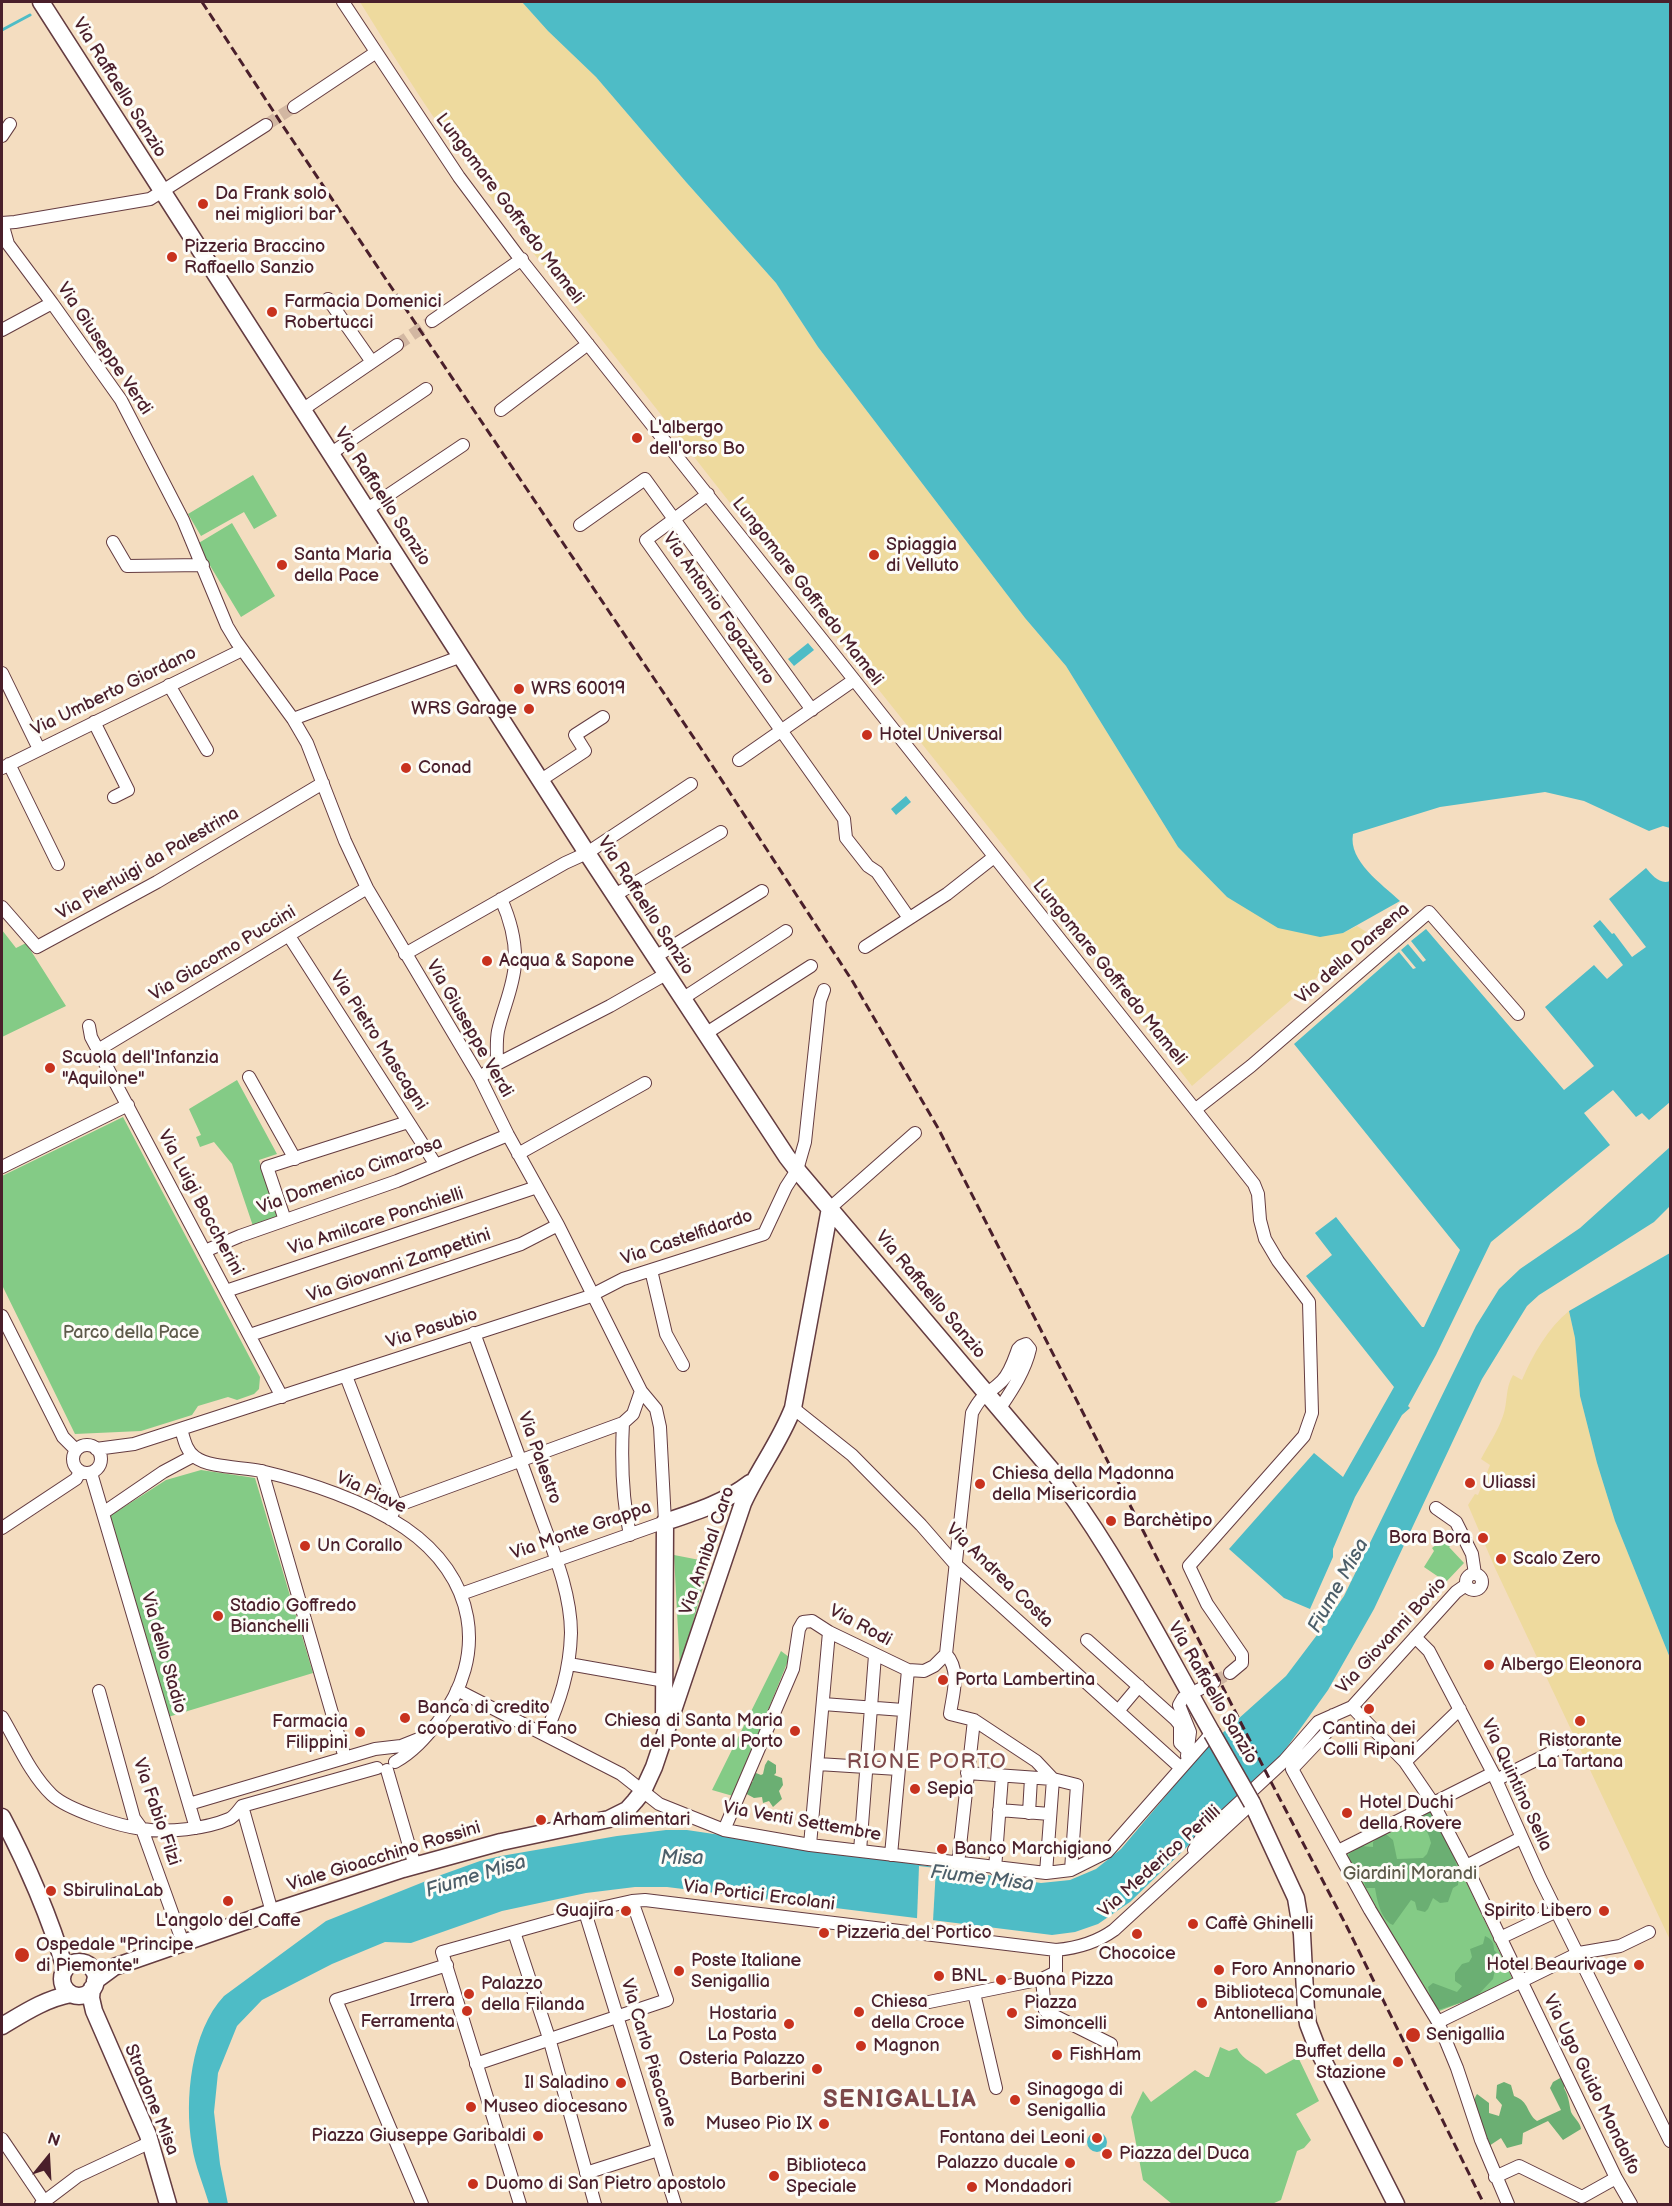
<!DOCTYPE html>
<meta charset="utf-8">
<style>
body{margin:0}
#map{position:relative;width:1672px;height:2206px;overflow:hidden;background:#f4ddc0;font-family:"Balsamiq Sans",sans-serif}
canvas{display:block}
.frame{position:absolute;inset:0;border:3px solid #4a1f2b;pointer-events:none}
.north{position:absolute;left:18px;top:2128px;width:60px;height:60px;-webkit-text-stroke:4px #fdfcf7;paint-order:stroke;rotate:18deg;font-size:16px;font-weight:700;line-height:24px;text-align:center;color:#4a1f2b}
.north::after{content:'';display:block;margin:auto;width:21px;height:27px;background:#4a1f2b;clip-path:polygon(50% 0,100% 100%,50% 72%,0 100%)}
</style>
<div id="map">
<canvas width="1672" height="2206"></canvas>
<div class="frame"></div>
<div class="north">N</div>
</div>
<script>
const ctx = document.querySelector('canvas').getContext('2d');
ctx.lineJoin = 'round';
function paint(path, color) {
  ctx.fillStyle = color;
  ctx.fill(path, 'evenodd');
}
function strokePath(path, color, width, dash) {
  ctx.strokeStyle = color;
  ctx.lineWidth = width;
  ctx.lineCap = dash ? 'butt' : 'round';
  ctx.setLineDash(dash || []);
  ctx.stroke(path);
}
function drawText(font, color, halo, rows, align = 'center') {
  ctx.font = font + ' "Balsamiq Sans",sans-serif';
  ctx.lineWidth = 6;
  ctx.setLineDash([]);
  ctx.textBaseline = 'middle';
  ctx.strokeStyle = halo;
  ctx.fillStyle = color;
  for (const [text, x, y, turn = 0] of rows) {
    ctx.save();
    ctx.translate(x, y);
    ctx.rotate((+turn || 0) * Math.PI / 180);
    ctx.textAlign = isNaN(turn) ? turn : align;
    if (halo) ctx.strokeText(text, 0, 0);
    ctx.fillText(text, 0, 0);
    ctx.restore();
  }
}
paint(new Path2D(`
 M253 475 277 516 254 529 244 512 201 536 188 514Z
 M232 523 275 596 241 617 197 544Z
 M2 930 16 948 26 943 66 1006 2 1037Z
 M237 1080 277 1154 259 1160 278 1217 253 1226 232 1164 214 1142 200 1147 196 1137 201 1135 189 1109Z
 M123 1117 260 1377 259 1389 254 1394 237 1400 228 1397 198 1406 192 1415 141 1431 75 1434 2 1285V1176Z
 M201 1470 255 1478 313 1673 168 1717 110 1516 166 1480Z
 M1445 1531 1452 1544 1449 1547 1464 1563 1446 1582 1424 1567 1434 1551 1432 1548 1440 1542 1437 1536Z
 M674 1555 710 1562 680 1668Z
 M781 1651 789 1657 788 1661 733 1796 712 1790Z
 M1431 1808 1514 1982 1437 2012 1343 1853Z
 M1220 2047 1229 2051 1237 2048C1244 2062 1255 2062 1266 2074L1298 2057 1319 2101 1296 2114 1311 2140 1304 2148 1297 2151 1281 2200 1272 2204H1187L1181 2203 1172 2204 1143 2180 1131 2117 1143 2091 1151 2102 1195 2070 1206 2077H1209Z`), '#84cb86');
paint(new Path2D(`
 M768 1760 776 1765V1773L774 1775 782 1778 783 1785 779 1791 782 1799 773 1807 769 1801 763 1803 762 1797 754 1798 743 1792 753 1781 752 1777 756 1773 761 1775 763 1774 765 1765Z
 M1430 1811 1433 1814C1442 1833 1462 1863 1458 1885L1453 1888 1448 1902 1440 1903 1433 1898 1428 1909 1425 1912 1417 1910 1415 1902 1411 1900 1393 1925C1381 1920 1377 1900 1375 1888H1366L1363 1878 1348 1858 1349 1854 1361 1846 1373 1847V1842L1382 1835H1387L1393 1840 1397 1859 1423 1858 1427 1854 1431 1843 1429 1836 1427 1832 1414 1824 1413 1821 1415 1818Z
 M1485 1936C1492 1939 1494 1943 1494 1950L1500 1956 1501 1967 1495 1970 1493 1979 1475 1998 1438 2010 1431 1999 1428 1987 1433 1983 1457 1992 1462 1986 1455 1981V1973L1462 1964 1469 1962 1472 1957 1470 1949 1483 1944Z
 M1562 2077 1565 2082 1564 2088C1569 2097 1569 2103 1571 2112 1574 2118 1580 2122 1581 2129L1563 2140 1548 2121 1523 2133 1522 2144 1507 2148 1501 2138 1489 2146C1483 2132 1467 2108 1477 2094L1489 2103V2113L1499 2116 1502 2105 1496 2098 1497 2085 1504 2082 1511 2085 1514 2096C1530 2102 1526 2113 1537 2121L1561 2110 1550 2088 1553 2082Z`), '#6baf73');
paint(new Path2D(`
 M360 2H522L548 31 596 77 686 182 776 283 818 347 1025 618 1066 666 1178 847 1227 897 1343 933 1357 926 1368 933 1192 1086C1016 857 832 635 655 407 588 322 520 239 457 151 423 103 391 52 360 2Z
 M1569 1311 1575 1338 1580 1396 1597 1463 1615 1521 1670 1658V1940L1495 1568 1468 1505 1475 1494 1478 1495 1490 1465 1481 1459C1488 1445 1498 1431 1503 1416 1508 1402 1505 1388 1513 1375L1522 1380C1533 1354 1548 1328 1569 1311Z`), '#eeda9e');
paint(new Path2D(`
 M522 2H1670V828L1663 826 1649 831 1584 801 1545 792 1440 807 1353 834C1348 861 1382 884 1400 901L1343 933 1320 937 1278 928 1227 897 1178 847 1066 666 1025 618 818 347 776 283 686 182 596 77 548 31Z
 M808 643 814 650 794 666 788 659Z
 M906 796 911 802 896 815 891 809Z
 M1646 868C1652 875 1660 885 1670 881V1102L1649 1120 1642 1113 1636 1117 1613 1090 1584 1113 1610 1145 1491 1242 1436 1355 1408 1406 1410 1408 1402 1415 1355 1497 1333 1549V1557L1310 1609 1284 1598 1229 1549 1314 1453 1343 1477 1394 1387 1306 1276 1332 1255 1315 1233 1336 1217 1422 1327H1424L1460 1250 1294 1044 1399 952 1413 969 1416 968 1401 950 1408 944 1423 962 1426 960 1411 941 1426 929 1564 1090 1594 1066 1545 1007 1594 965 1607 979 1623 965 1593 926 1600 920 1612 934 1614 933 1632 957 1646 947 1609 899Z
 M1670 1147V1206L1654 1222 1539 1295 1527 1306 1482 1379 1374 1609 1328 1690 1280 1757 1130 1902 1098 1924 1075 1932 1052 1935 667 1887H635L586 1893 502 1911 411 1943 385 1942 332 1964 262 2000 237 2026 218 2073 214 2112 220 2164 228 2204H209C204 2186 195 2166 192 2146 184 2100 191 2031 224 1996L326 1921 441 1875 480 1861 501 1856 617 1836 666 1830H687L1041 1883 1070 1880 1096 1869 1121 1849 1208 1746 1286 1676 1323 1627 1344 1596 1476 1326 1499 1289 1520 1269 1580 1228Z
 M1670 1253V1658L1615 1521 1597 1463 1580 1396 1575 1338 1569 1311Z
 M1087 2142a10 10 0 1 1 20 0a10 10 0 1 1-20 0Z`), '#4ebcc6');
paint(new Path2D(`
 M919 1866 936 1868 933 1921 917 1919Z`), '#f4ddc0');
strokePath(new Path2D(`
 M2 30 30 15`), '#4ebcc6', 3);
strokePath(new Path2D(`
 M266 125 294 107
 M397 345 432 321
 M1214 1682 1230 1673`), '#d2b7a2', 12, [12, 6]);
const street = new Path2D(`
 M343 2 459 177 518 256 1254 1184 1258 1194 1260 1220 1265 1239 1278 1261 1309 1302 1312 1413 1304 1436 1189 1566 1207 1604 1242 1655V1663L1230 1673
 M294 107 375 53
 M2 136 10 124
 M2 223 8 244 52 303 121 400 183 520 227 626 236 641 293 719 307 743 345 841 367 888 480 1078 508 1135 558 1225 641 1391 656 1409 660 1427 665 1522 461 1594
 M2 223 15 222 150 199 266 125
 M328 299 372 362
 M432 321 522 259
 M2 330 52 303
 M302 410 397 345
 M501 410 588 344
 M330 454 426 389
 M708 494 646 540 844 819 846 838 868 866 877 872 909 918
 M366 510 463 445
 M580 525 645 479 812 710
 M113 542 127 566 203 565
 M2 673 39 749
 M169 685 207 750
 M293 719 462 656
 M94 722 128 790 114 797
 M739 760 854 680
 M9 764 58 864
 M2 768 242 650
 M541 780 585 751 575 735 603 717
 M615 895 721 832
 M2 907 37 947 157 882 323 783
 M289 936 436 1165
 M865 947 947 894 994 857
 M405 954 565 863 587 853 691 784
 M655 957 762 891
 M682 999 786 931
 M89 1026 91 1037 282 1397
 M705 1034 811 966
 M98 1050 367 888
 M497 1064C497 1053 496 1041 498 1031 503 1008 514 986 515 963 516 940 510 919 501 899
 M249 1077 295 1159
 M480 1078 497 1064 610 1006 666 974
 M1196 1109 1251 1066 1429 912 1518 1014
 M518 1154 645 1083
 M2 1167 128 1105
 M830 1208 915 1133
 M285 1220 267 1167 408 1122
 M205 1251 240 1236 397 1181 508 1135
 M651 1270 666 1334 683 1365
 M226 1291 537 1187
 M2 1316 63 1437 76 1450
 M474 1333C495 1391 516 1448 537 1506 551 1546 571 1590 571 1633 570 1671 560 1701 545 1735
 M250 1335 521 1244 558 1225
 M346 1376 396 1506
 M793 1408 852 1455 921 1525 955 1564 1181 1768
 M623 1423C621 1461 622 1498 630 1535
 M181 1429C184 1439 186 1451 195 1457 209 1468 243 1467 261 1471 308 1482 365 1501 405 1528 475 1576 490 1654 438 1722 425 1738 413 1752 395 1762
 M73 1459a14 14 0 1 1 28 0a14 14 0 1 1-28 0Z
 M96 1449 134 1444 588 1297 623 1279 764 1234 786 1187 797 1170 805 1142 820 1001 824 990
 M262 1471 345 1758
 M91 1473 196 1828
 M1436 1508 1456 1522 1472 1554 1475 1574
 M103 1513 163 1472 193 1456
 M390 1519 396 1506 623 1423 633 1414 641 1391
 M2 1528 76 1479 80 1472
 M1466 1582a8 8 0 1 1 16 0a8 8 0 1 1-16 0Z
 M1415 1637 1429 1651 1493 1773 1540 1878 1670 2141
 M1087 1640 1175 1719 1180 1725V1743L1186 1749
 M946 1654C961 1671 953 1693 950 1714L974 1720 1036 1761 1053 1779 1077 1785 1071 1870
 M569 1664 665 1681
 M457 1690 621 1774 659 1804 724 1830 810 1845 1046 1873 1071 1870 1107 1852 1212 1733
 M1198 1690 1214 1682
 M99 1691 134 1818 142 1829 183 1943
 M1183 1698 1179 1705 1190 1732 1187 1756
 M823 1704 903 1710
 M1352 1707 1405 1762 1433 1803 1466 1866 1616 2178 1631 2204
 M1118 1711 1139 1686
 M1333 1715 1328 1731 1292 1769 1370 1910 1438 2022 1457 2068 1481 2140 1508 2204
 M2 1717C17 1742 30 1774 52 1795 68 1810 119 1826 142 1829 168 1833 205 1829 229 1819 234 1817 238 1811 242 1806
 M1405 1762 1460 1709
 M818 1764 898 1769
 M387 1770 415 1866
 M967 1773 1053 1779 1046 1873
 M1496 1780 1562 1747
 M189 1804 375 1749 401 1746 421 1738
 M242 1806 377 1768
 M242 1806 272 1912
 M999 1810 1050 1814
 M1029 1813 1031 1778
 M724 1830 793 1669 799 1629 803 1622 812 1621 829 1632 908 1670 924 1671 934 1666 946 1654 972 1413C983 1392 988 1395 1002 1381 1010 1373 1014 1360 1018 1349L1021 1346 1026 1344 1030 1349C1025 1371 1012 1390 1000 1408
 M810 1845 829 1632
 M1194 1850 1202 1837 1284 1761 1318 1722 1352 1707 1456 1592 1466 1585
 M860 1851 875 1655
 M1338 1851 1493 1773
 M891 1855 908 1670
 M958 1864 974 1720
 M1466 1866 1521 1838
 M995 1869 1002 1776
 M585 1912 675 2204
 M514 1932 549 2038 595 2204
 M1500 1938 1557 1911
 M1042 1979 1045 2011 1111 2044
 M974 1993 996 2088
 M929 2002 1042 1979 1056 1972V1950
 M1438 2022 1579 1953 1620 1946 1649 1932
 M476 2064 667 2000 632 1901
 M2 2139 46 2204
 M586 2173 658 2150
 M1495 2177 1519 2166 1582 2197 1616 2178
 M41 2204 78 2176 151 2142
 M422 2204 336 2000 447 1965
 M520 2204 442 1952 596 1909 632 1901 645 1900 1056 1950C1078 1948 1096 1943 1114 1930L1252 1803`);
const secondary = new Path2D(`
 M41 2 587 853 787 1157 797 1170 1065 1486C1121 1563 1165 1650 1212 1733
 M664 1723 665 1522C695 1512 724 1503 750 1483
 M1252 1803 1296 1898 1302 1934 1306 2011 1308 2024 1318 2050 1396 2204
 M2 1817C26 1862 51 1920 65 1969
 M62 1979a17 17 0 1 1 34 0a17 17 0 1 1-34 0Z
 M95 1981 114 1967 272 1912 403 1869 501 1842 609 1819 627 1810 635 1801 643 1791 654 1767 743 1503C758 1470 780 1442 793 1408L830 1208
 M92 1988 91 1998 94 2011 148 2135 168 2204
 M2 2026C24 2013 45 1999 71 1994`);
strokePath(street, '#643c41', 14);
strokePath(secondary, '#643c41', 19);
strokePath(street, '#fff', 12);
strokePath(secondary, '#fff', 16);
strokePath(new Path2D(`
 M202 2 283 126 704 753 853 982 938 1128 1270 1780 1347 1927 1484 2204`), '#4a1f2b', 3, [9, 4.5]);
const secondaryBridge = new Path2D(`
 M1212 1733 1252 1803`);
strokePath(secondaryBridge, '#643c41', 19, []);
strokePath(secondaryBridge, '#fff', 16);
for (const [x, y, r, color] of [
 [203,204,6,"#c8321e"],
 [172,257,6,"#c8321e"],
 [272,312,6,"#c8321e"],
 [637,438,6,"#c8321e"],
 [874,555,6,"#c8321e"],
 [282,565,6,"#c8321e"],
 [519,689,6,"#c8321e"],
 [529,709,6,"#c8321e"],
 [867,735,6,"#c8321e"],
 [406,768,6,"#c8321e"],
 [487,961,6,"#c8321e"],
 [50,1068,6,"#c8321e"],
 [1470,1483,6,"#c8321e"],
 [980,1484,6,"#c8321e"],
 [1111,1521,6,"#c8321e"],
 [1483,1538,6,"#c8321e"],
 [305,1546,6,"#c8321e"],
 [1501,1559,6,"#c8321e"],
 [218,1616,6,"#c8321e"],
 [1489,1665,6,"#c8321e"],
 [943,1680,6,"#c8321e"],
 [1369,1709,6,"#c8321e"],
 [405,1718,6,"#c8321e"],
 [1580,1721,6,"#c8321e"],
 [795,1731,6,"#c8321e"],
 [360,1732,6,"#c8321e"],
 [915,1789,6,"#c8321e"],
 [1347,1813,6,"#c8321e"],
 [541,1820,6,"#c8321e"],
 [942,1849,6,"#c8321e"],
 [51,1891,6,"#c8321e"],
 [228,1901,6,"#c8321e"],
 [626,1911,6,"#c8321e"],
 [1604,1911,6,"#c8321e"],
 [1193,1924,6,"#c8321e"],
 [824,1933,6,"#c8321e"],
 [1137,1934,6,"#c8321e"],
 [22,1955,8,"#c8321e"],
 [1639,1965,6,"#c8321e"],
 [1219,1970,6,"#c8321e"],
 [679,1971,6,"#c8321e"],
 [939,1976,6,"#c8321e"],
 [1001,1980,6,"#c8321e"],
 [469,1994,6,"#c8321e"],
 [1202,2003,6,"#c8321e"],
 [467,2011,6,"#c8321e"],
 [859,2012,6,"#c8321e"],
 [1012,2013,6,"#c8321e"],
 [789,2024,6,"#c8321e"],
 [1413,2035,8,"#c8321e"],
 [861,2046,6,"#c8321e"],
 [1057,2055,6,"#c8321e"],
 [1398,2062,6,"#c8321e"],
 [817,2069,6,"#c8321e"],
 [621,2083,6,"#c8321e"],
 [1015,2100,6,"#c8321e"],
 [471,2107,6,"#c8321e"],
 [824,2124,6,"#c8321e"],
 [538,2136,6,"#c8321e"],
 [1097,2138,6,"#c8321e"],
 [1107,2154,6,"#c8321e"],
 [1070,2163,6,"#c8321e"],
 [774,2176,6,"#c8321e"],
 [473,2184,6,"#c8321e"],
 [972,2187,6,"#c8321e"]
]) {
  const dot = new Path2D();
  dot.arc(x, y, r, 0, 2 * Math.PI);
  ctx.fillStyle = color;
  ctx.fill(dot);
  strokePath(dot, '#fdfcf7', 2);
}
drawText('18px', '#4a1f2b', '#fdfcf7', [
 ["Via Raffaello Sanzio",119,88,58],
 ["Lungomare Goffredo Mameli",509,209,53],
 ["Via Giuseppe Verdi",104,349,56],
 ["Via Raffaello Sanzio",382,497,57],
 ["Lungomare Goffredo Mameli",807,592,52],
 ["Via Antonio Fogazzaro",718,609,55],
 ["Via Umberto Giordano",114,692,-26],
 ["Via Pierluigi da Palestrina",148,864,-30],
 ["Via Raffaello Sanzio",645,906,57],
 ["Via Giacomo Puccini",223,954,-31],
 ["Via della Darsena",1353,954,-41],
 ["Lungomare Goffredo Mameli",1109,973,51],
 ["Via Giuseppe Verdi",469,1029,60],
 ["Via Pietro Mascagni",378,1041,57],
 ["Via Domenico Cimarosa",350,1176,-20],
 ["Via Luigi Boccherini",200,1203,62],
 ["Via Amilcare Ponchielli",376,1222,-18],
 ["Via Castelfidardo",687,1238,-19],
 ["Via Giovanni Zampettini",399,1266,-19],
 ["Via Raffaello Sanzio",930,1295,50],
 ["Via Pasubio",432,1329,-18],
 ["Via Palestro",539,1458,70],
 ["Via Piave",371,1493,25],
 ["Via Monte Grappa",581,1531,-19],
 ["Via Annibal Caro",708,1551,-71],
 ["Via Andrea Costa",999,1576,44],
 ["Via Rodi",860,1626,28],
 ["Via Giovanni Bovio",1392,1636,-47],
 ["Via dello Stadio",163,1653,74],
 ["Via Raffaello Sanzio",1212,1693,60],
 ["Via Quintino Sella",1516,1785,65],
 ["Via Fabio Filzi",156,1812,71],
 ["Via Venti Settembre",802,1822,10],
 ["Viale Gioacchino Rossini",384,1857,-17],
 ["Via Mederico Perilli",1160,1862,-42],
 ["Via Portici Ercolani",759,1896,7],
 ["Via Carlo Pisacane",648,2053,73],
 ["Via Ugo Guido Mondolfo",1591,2085,64],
 ["Stradone Misa",151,2100,68]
]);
drawText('18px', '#4a1f2b', '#fdfcf7', [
 ["Da Frank solo",215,194],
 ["nei migliori bar",215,215],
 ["Pizzeria Braccino",184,247],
 ["Raffaello Sanzio",184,268],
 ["Farmacia Domenici",284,302],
 ["Robertucci",284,323],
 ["L'albergo",649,428],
 ["dell'orso Bo",649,449],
 ["Spiaggia",886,545],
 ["di Velluto",886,566],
 ["Santa Maria",294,555],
 ["della Pace",294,576],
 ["WRS 60019",531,689],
 ["WRS Garage",517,709,"right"],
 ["Hotel Universal",879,735],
 ["Conad",418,768],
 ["Acqua & Sapone",499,961],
 ["Scuola dell'Infanzia",62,1058],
 ["\"Aquilone\"",62,1079],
 ["Chiesa della Madonna",992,1474],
 ["della Misericordia",992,1495],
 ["Uliassi",1482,1483],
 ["Barchètipo",1123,1521],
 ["Bora Bora",1471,1538,"right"],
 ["Un Corallo",317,1546],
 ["Scalo Zero",1513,1559],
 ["Stadio Goffredo",230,1606],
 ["Bianchelli",230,1627],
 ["Albergo Eleonora",1501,1665],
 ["Porta Lambertina",955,1680],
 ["Banca di credito",417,1708],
 ["cooperativo di Fano",417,1729],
 ["Chiesa di Santa Maria",783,1721,"right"],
 ["del Ponte al Porto",783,1742,"right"],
 ["Farmacia",348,1722,"right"],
 ["Filippini",348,1743,"right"],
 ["Cantina dei",1369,1729,"center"],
 ["Colli Ripani",1369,1750,"center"],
 ["Ristorante",1580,1741,"center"],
 ["La Tartana",1580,1762,"center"],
 ["Sepia",927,1789],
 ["Hotel Duchi",1359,1803],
 ["della Rovere",1359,1824],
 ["Arham alimentari",553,1820],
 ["Banco Marchigiano",954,1849],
 ["SbirulinaLab",63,1891],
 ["Guajira",614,1911,"right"],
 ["Spirito Libero",1592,1911,"right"],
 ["L'angolo del Caffe",228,1921,"center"],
 ["Caffè Ghinelli",1205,1924],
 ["Pizzeria del Portico",836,1933],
 ["Ospedale \"Principe",36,1945],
 ["di Piemonte\"",36,1966],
 ["Chocoice",1137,1954,"center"],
 ["Poste Italiane",691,1961],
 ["Senigallia",691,1982],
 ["Hotel Beaurivage",1627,1965,"right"],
 ["Foro Annonario",1231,1970],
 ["BNL",951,1976],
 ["Buona Pizza",1013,1980],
 ["Palazzo",481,1984],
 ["della Filanda",481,2005],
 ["Biblioteca Comunale",1214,1993],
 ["Antonelliana",1214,2014],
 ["Irrera",455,2001,"right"],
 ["Ferramenta",455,2022,"right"],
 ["Chiesa",871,2002],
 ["della Croce",871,2023],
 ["Piazza",1024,2003],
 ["Simoncelli",1024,2024],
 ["Hostaria",777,2014,"right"],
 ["La Posta",777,2035,"right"],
 ["Senigallia",1426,2035],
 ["Magnon",873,2046],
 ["Buffet della",1386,2052,"right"],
 ["Stazione",1386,2073,"right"],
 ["FishHam",1069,2055],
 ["Osteria Palazzo",805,2059,"right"],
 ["Barberini",805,2080,"right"],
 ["Il Saladino",609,2083,"right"],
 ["Sinagoga di",1027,2090],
 ["Senigallia",1027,2111],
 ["Museo diocesano",483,2107],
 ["Museo Pio IX",812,2124,"right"],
 ["Piazza Giuseppe Garibaldi",526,2136,"right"],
 ["Fontana dei Leoni",1085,2138,"right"],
 ["Piazza del Duca",1119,2154],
 ["Palazzo ducale",1058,2163,"right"],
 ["Biblioteca",786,2166],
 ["Speciale",786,2187],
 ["Duomo di San Pietro apostolo",485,2184],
 ["Mondadori",984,2187]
], 'left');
drawText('18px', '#5e5b4b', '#fdfcf7', [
 ["Parco della Pace",131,1333],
 ["Giardini Morandi",1410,1874]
]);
drawText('italic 20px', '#4c5e69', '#fdfcf7', [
 ["Fiume Misa",1339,1586,-61],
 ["Misa",682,1859],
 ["Fiume Misa",476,1877,-17],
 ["Fiume Misa",982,1879,7]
]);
ctx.letterSpacing = '1.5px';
drawText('21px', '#7e494b', '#fdfcf7', [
 ["RIONE PORTO",927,1763]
]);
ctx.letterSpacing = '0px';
ctx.letterSpacing = '1.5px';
drawText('bold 24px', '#7e494b', '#fdfcf7', [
 ["SENIGALLIA",900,2101]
]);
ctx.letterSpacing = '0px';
</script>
